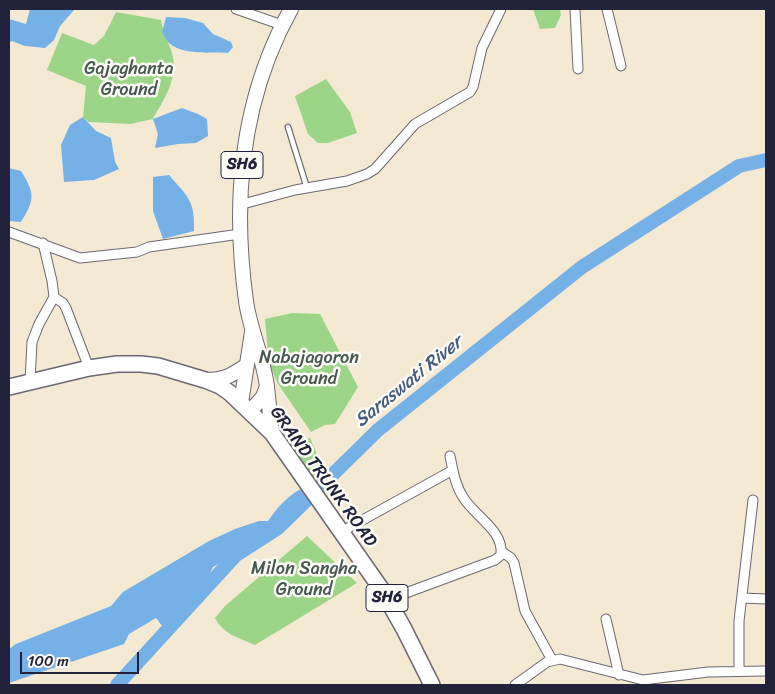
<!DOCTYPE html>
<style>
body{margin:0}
#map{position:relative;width:775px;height:694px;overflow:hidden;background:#f4ead4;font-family:Sriracha,sans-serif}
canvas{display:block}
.frame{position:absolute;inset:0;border:10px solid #22223b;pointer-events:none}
.scale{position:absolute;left:20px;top:652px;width:119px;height:22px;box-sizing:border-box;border:2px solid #22223b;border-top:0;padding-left:6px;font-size:15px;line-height:18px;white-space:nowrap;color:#22223b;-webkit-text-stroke:4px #fdfcf7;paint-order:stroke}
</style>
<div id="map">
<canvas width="775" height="694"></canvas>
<div class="frame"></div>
<div class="scale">100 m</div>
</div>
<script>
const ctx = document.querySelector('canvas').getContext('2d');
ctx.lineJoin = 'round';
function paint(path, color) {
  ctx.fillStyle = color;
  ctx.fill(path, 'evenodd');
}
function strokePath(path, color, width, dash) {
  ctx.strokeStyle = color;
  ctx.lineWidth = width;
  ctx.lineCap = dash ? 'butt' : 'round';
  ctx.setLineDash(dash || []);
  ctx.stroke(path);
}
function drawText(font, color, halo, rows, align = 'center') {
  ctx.font = font + ' Sriracha,sans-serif';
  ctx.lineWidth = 5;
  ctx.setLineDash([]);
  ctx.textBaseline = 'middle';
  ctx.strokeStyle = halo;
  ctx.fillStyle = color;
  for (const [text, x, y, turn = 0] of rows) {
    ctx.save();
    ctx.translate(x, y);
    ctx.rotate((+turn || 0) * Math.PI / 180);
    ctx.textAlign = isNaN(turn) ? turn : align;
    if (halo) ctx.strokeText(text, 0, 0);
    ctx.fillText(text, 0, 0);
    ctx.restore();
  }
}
paint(new Path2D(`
 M533 9H560L561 15 555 28 540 29Z
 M116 12 161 20C163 35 170 43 173 57 177 81 164 99 153 119L130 124 89 122 83 117 86 86 47 70 62 33 94 45 104 36Z
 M326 79 350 112 357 133 328 143H318L308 134 295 96Z
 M292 313 320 314 358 387 335 424 325 425 311 432 278 384 269 363 265 319Z
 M310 438 328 479 311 481 288 441Z
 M307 536 357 583 255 645C239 638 223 634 215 618L225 606Z`), '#9cd587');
paint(new Path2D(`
 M30 9H75L60 26 54 40 45 48 25 46 12 41 9 43V19L26 24Z
 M166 17 185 18 203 23 213 34 231 42 233 47 228 53C212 52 181 55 169 43 166 40 164 35 162 32Z
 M182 108 198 114 207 119 208 136 196 143 178 144 155 148 158 134 153 119Z
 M83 117 96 131 111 138 115 162 119 169 94 180 64 182 61 145 70 125Z
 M9 168 21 171C35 193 35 200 21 222L9 221Z
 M169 175C188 197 195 200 194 231L163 239 153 211V177Z
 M303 488 310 497 278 528 236 555 213 567 200 594 166 631 156 618 129 634 124 644 9 683V649L16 644 111 606 123 592 209 541 235 529 259 521H268C276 509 289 494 303 488Z`), '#75b0e6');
strokePath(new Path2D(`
 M117 685 236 555 278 528 378 430 582 267 739 166 766 160`), '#75b0e6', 14);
const service = new Path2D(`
 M288 127 307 188`);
const minor = new Path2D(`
 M236 9 282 25
 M575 9 578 69
 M607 9 621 66
 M239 205 295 190 347 181 367 174 375 169 415 124 470 92 473 87 482 48 501 9
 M9 232 80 258 137 252 149 247 240 234
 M54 297 63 303 66 308 89 368
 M30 381 32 342 39 324 54 297 52 281 43 243
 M341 532 453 470
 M501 551 511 558 514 563 525 611 552 660
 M742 598 766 599
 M387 600 495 560 501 555C504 530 474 516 463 497 455 485 453 470 450 456
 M606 619 619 675
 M739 671V621L753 500
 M515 685 547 662 560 659 643 680 708 672 766 671`);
const primary = new Path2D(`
 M206 380C225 380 232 375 247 365
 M267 387 272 433
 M241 403 252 332
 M250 411 263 397 267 386C263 357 250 330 246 301 232 200 241 99 291 9`);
const trunk = new Path2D(`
 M9 387 89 368 117 364H141L158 366 205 380 220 386 230 393 272 433 382 590 404 629 432 685`);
strokePath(service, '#6c6871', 7);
strokePath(minor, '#6c6871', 11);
strokePath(primary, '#6c6871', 16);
strokePath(trunk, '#6c6871', 18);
strokePath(service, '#fff', 4.5);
strokePath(minor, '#fff', 9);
strokePath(primary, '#fff', 14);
strokePath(trunk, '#fff', 15);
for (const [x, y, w] of [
 [242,165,42],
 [387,598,42]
]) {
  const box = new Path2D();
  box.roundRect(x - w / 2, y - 13.5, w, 27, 4);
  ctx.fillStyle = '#fdfcf7';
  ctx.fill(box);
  strokePath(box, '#22223b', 1);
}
drawText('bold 16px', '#22223b', null, [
 ["SH6",242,165],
 ["SH6",387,598]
]);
drawText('18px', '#475852', '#fdfcf7', [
 ["Gajaghanta",129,69],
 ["Ground",129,90],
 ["Nabajagoron",309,358],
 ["Ground",309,379],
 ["Milon Sangha",304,569],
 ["Ground",304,590]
]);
drawText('18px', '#22223b', '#fdfcf7', [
 ["GRAND TRUNK ROAD",323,477,54]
]);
drawText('italic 19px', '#435b7f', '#fdfcf7', [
 ["Saraswati River",409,382,-39]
]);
</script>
